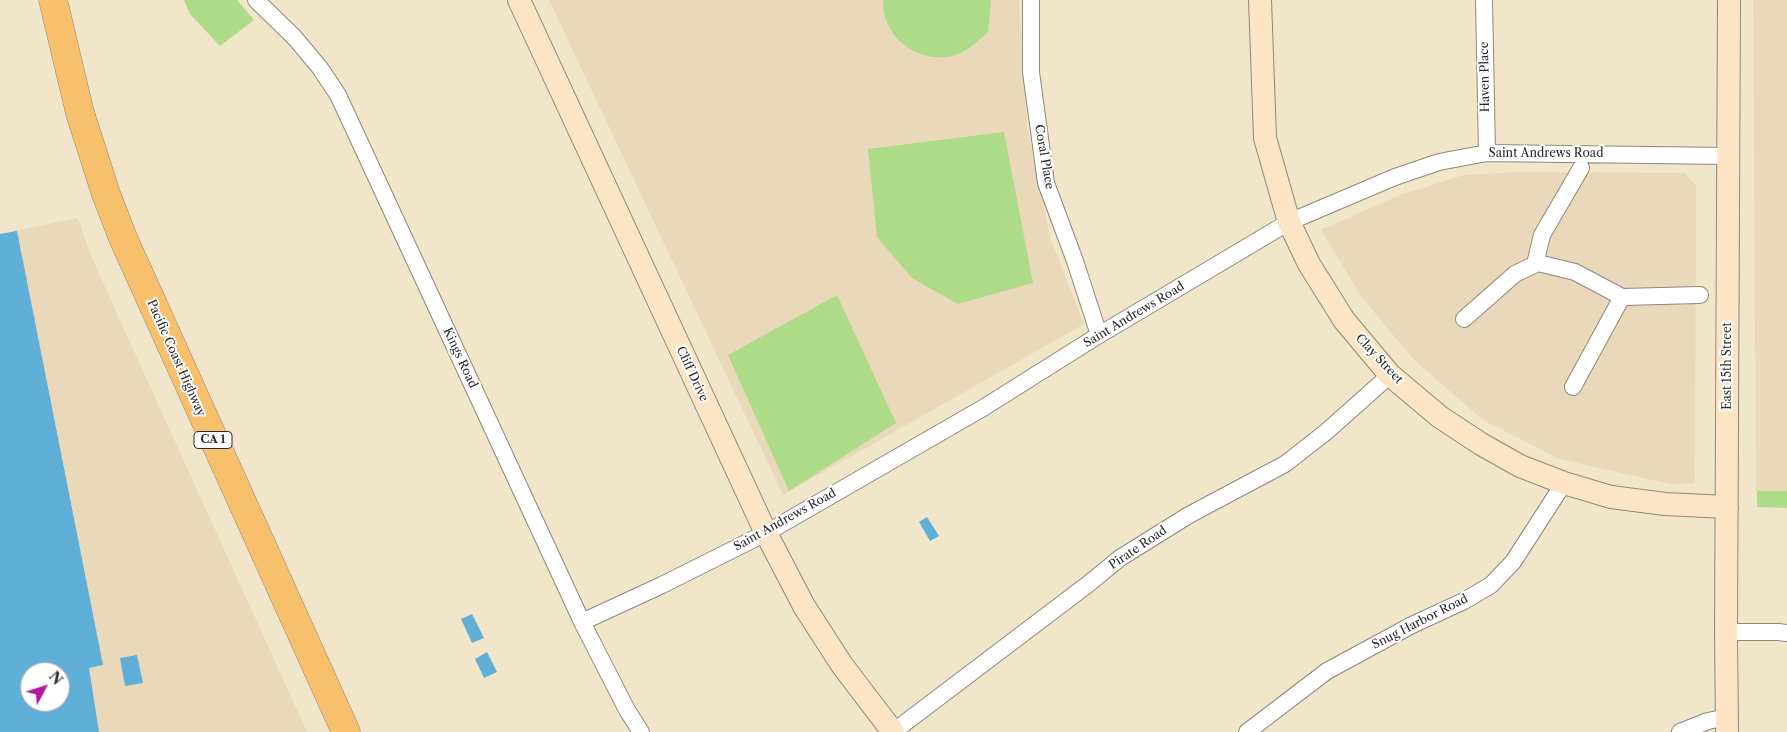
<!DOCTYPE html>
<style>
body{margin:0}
#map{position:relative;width:1787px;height:732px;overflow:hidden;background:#f1e5ca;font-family:"Libre Caslon Text",serif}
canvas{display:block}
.north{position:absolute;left:20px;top:662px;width:50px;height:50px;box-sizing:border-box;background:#fff;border:1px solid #aaa;border-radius:50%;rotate:50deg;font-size:14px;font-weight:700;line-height:20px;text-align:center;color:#2b2b2b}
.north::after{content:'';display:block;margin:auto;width:18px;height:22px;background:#b5179e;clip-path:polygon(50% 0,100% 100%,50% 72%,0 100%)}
</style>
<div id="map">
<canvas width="1787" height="732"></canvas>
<div class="north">N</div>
</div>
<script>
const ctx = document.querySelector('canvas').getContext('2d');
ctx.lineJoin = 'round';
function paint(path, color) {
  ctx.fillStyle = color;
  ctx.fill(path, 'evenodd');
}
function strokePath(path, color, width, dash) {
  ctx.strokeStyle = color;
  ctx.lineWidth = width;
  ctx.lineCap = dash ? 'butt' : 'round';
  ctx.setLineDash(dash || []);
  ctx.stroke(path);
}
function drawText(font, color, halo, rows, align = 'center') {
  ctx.font = font + ' "Libre Caslon Text",serif';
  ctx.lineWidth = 4;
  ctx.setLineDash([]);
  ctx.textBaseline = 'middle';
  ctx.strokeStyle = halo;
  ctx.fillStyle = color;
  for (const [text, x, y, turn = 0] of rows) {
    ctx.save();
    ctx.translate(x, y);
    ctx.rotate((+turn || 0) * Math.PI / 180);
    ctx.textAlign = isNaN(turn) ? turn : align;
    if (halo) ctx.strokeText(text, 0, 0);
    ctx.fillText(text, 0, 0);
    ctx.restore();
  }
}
paint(new Path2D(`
 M549 0H1019L1027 128 1050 237 1084 324 783 495Z
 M1753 0H1787V491H1756Z
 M1519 172 1684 173 1696 185 1695 483 1670 484 1560 459 1483 420 1415 361 1363 299 1321 230 1400 195 1464 175Z
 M78 218 90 253 113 305 307 732H0V234ZM30 672H60V702H30Z`), '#ead8ba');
paint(new Path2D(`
 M184 0H237L254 20 220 46 190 14Z
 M883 0H991L988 32C979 40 966 53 953 56 917 64 882 37 883 0Z
 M1004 132 1033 283 958 304 912 278 877 237 868 149Z
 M837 295 896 423 789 491 728 355Z
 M1757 491H1787V508L1757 507Z`), '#addb88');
paint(new Path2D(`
 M17 231 103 665 89 668 99 732H0V234ZM30 672H60V702H30Z
 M927 517 939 536 930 541 919 522Z
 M472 614 484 638 472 643 461 619Z
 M487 652 497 672 484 678 475 659Z
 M137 655 143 683 125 686 120 658Z`), '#5fafd9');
const street = new Path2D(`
 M256 0 295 38 320 68 338 95 582 622 627 710 641 732
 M1031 0V72L1046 183 1075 261 1099 335
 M1484 0 1487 153
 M1535 264 1542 235 1581 168
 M1464 319 1515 274 1538 263 1575 272 1622 297 1700 295
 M1573 387 1622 297
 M582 622 662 585 766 533 983 408 1099 335 1289 222 1395 177 1439 162 1487 153 1729 156
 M1726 632H1778L1787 633
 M893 732 1087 585 1120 558 1189 515 1285 464 1326 432 1390 375
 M1247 732 1327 671 1412 625 1464 601 1491 585 1513 562 1564 483
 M1680 732 1708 721 1727 717`);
const secondary = new Path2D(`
 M519 0 766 533 804 606 842 665 893 732
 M1260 0 1265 138 1289 222 1309 264 1344 320 1390 375 1440 417 1481 444 1520 466 1564 483 1611 497 1665 504 1727 507
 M1727 732 1726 632 1729 0`);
const highway = new Path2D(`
 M53 0 80 113 106 194 123 238 346 732`);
strokePath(street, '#8e887a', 18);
strokePath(secondary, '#8e887a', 24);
strokePath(highway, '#8e887a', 29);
strokePath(street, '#fff', 16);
strokePath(secondary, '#fce5c4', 22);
strokePath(highway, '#f8bf6c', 28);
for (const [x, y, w] of [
 [213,440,38]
]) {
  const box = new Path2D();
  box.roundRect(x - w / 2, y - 8.5, w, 17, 4);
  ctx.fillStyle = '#fff';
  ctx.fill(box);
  strokePath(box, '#2b2b2b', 1);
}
drawText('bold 11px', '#2b2b2b', null, [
 ["CA 1",213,440]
]);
drawText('12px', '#2b2b2b', '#fff', [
 ["Haven Place",1485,77,-91],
 ["Saint Andrews Road",1546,154],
 ["Coral Place",1044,157,80],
 ["Saint Andrews Road",1134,315,-31],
 ["Pacific Coast Highway",176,358,66],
 ["Kings Road",460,358,65],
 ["Clay Street",1379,359,47],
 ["East 15th Street",1728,366,-90],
 ["Cliff Drive",692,374,65],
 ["Saint Andrews Road",785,520,-29],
 ["Pirate Road",1138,548,-34],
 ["Snug Harbor Road",1420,622,-27]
]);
</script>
